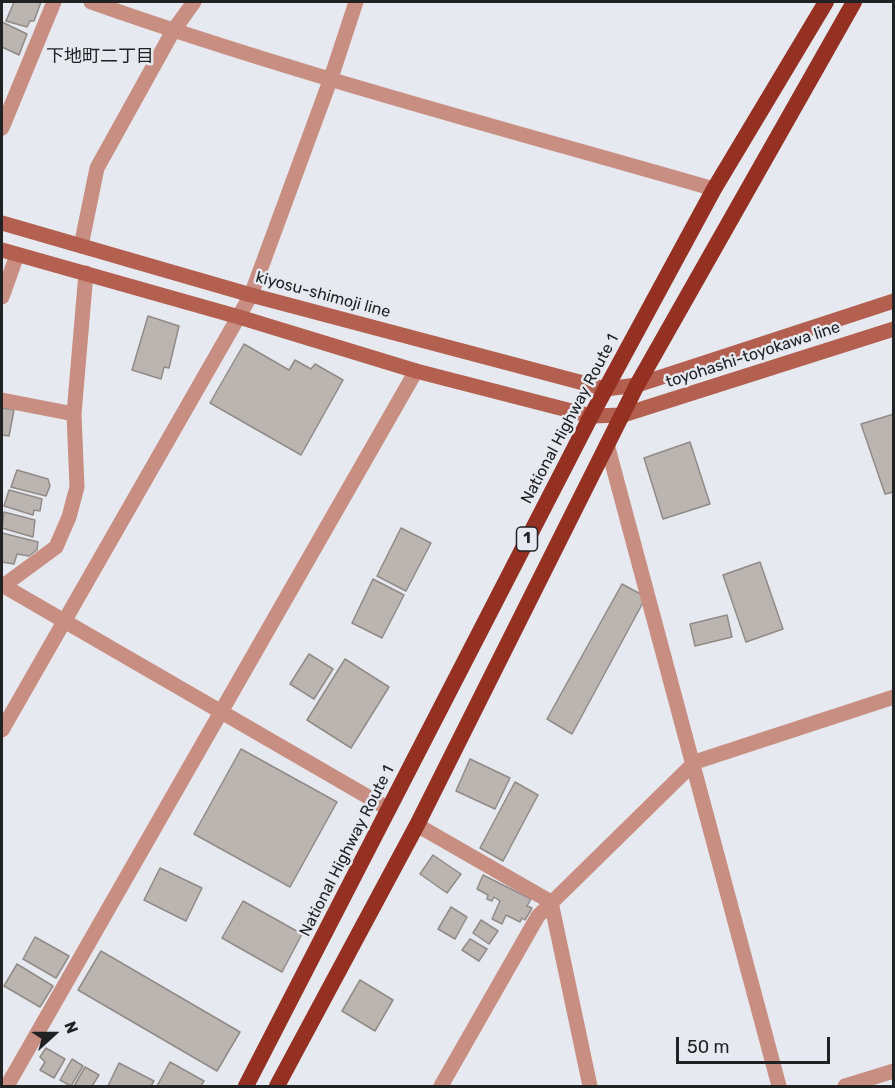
<!DOCTYPE html>
<meta charset="utf-8">
<style>
body{margin:0}
#map{position:relative;width:895px;height:1088px;overflow:hidden;background:#e6e9ef;font-family:Rubik,sans-serif}
canvas{display:block}
.frame{position:absolute;inset:0;border:3px solid #212224;pointer-events:none}
.north{position:absolute;left:24px;top:1004px;width:60px;height:60px;-webkit-text-stroke:4px #e6e9ef;paint-order:stroke;rotate:69deg;font-size:16px;font-weight:700;line-height:24px;text-align:center;color:#212224}
.north::after{content:'';display:block;margin:auto;width:21px;height:27px;background:#212224;clip-path:polygon(50% 0,100% 100%,50% 72%,0 100%)}
.scale{position:absolute;left:676px;top:1037px;width:154px;height:27px;box-sizing:border-box;border:3px solid #212224;border-top:0;padding-left:8px;font-size:18px;line-height:21px;white-space:nowrap;color:#212224;-webkit-text-stroke:4px #e6e9ef;paint-order:stroke}
</style>
<div id="map">
<canvas width="895" height="1088"></canvas>
<div class="frame"></div>
<div class="north">N</div>
<div class="scale">50 m</div>
</div>
<script>
const ctx = document.querySelector('canvas').getContext('2d');
ctx.lineJoin = 'round';
function paint(path, color) {
  ctx.fillStyle = color;
  ctx.fill(path, 'evenodd');
}
function strokePath(path, color, width, dash) {
  ctx.strokeStyle = color;
  ctx.lineWidth = width;
  ctx.lineCap = dash ? 'butt' : 'round';
  ctx.setLineDash(dash || []);
  ctx.stroke(path);
}
function drawText(font, color, halo, rows, align = 'center') {
  ctx.font = font + ' Rubik,"Noto Sans JP",sans-serif';
  ctx.lineWidth = 5;
  ctx.setLineDash([]);
  ctx.textBaseline = 'middle';
  ctx.strokeStyle = halo;
  ctx.fillStyle = color;
  for (const [text, x, y, turn = 0] of rows) {
    ctx.save();
    ctx.translate(x, y);
    ctx.rotate((+turn || 0) * Math.PI / 180);
    ctx.textAlign = isNaN(turn) ? turn : align;
    if (halo) ctx.strokeText(text, 0, 0);
    ctx.fillText(text, 0, 0);
    ctx.restore();
  }
}
const building = new Path2D(`
 M14 2H41L34 21H30L27 27 6 21Z
 M2 22 27 34 19 55 2 47Z
 M148 316 179 326 169 368 164 367 161 379 132 370Z
 M244 344 289 370 295 360 311 369 315 364 343 380 301 455 210 403Z
 M2 408 14 410 9 436 2 435Z
 M894 414V492L885 494 861 424Z
 M690 442 710 504 663 519 644 458Z
 M17 470 48 479 50 486 46 496 11 487Z
 M9 490 42 499 40 511 34 510 33 515 4 506Z
 M4 512 35 520 33 537 2 528Z
 M401 528 431 543 406 591 377 576Z
 M2 533 38 542 37 550 29 556 17 554 14 564 2 562Z
 M760 562 783 629 746 642 723 575Z
 M373 579 404 595 382 638 352 623Z
 M622 584 646 597 572 734 547 719Z
 M727 615 732 637 695 646 690 624Z
 M309 654 333 669 314 699 290 684Z
 M345 659 389 687 351 748 307 720Z
 M241 749 337 802 290 887 194 834Z
 M470 759 510 778 495 809 456 791Z
 M515 782 538 795 503 861 480 848Z
 M433 855 461 874 447 893 420 874Z
 M160 868 202 888 186 921 144 900Z
 M483 875 531 899 527 906 532 908 525 920 522 918 520 922 506 915 502 924 492 919 500 901 494 897 492 901 487 899 488 895 477 889Z
 M243 901 302 934 282 972 222 938Z
 M451 907 467 917 455 939 438 929Z
 M481 920 498 931 489 944 473 933Z
 M35 937 69 956 56 978 23 959Z
 M470 939 487 949 479 961 462 950Z
 M101 951 240 1032 217 1071 78 990Z
 M17 964 53 986 40 1007 4 986Z
 M360 980 393 1000 375 1031 342 1011Z
 M46 1048 65 1059 54 1078 40 1070 45 1062 40 1057Z
 M72 1059 83 1066 71 1086 60 1080Z
 M170 1062 204 1081 201 1086H157Z
 M119 1063 154 1081 151 1086H108Z
 M85 1067 99 1075 92 1086H74Z`);
paint(building, '#bbb5b1');
strokePath(building, '#918b87', 1.5);
strokePath(new Path2D(`
 M91 2C295 74 506 129 714 189
 M2 128 54 2
 M81 246 97 168 173 31 194 2
 M2 297 17 255
 M2 400 74 414
 M607 444 779 1086
 M2 585 389 809
 M3 586 56 547 69 517 77 487 74 414 86 273
 M2 730 251 295 331 78 356 2
 M417 825 551 902 590 1086
 M7 1086 416 371
 M441 1086 538 916 695 762 894 697
 M845 1086 894 1071`), '#c98e82', 15);
strokePath(new Path2D(`
 M2 223 251 295 606 389 637 385 894 301
 M2 250 239 317 416 371 591 416 623 415 894 329`), '#b46050', 15);
strokePath(new Path2D(`
 M246 1086 591 416 714 189 826 2
 M277 1086 417 825 637 385 854 2`), '#943122', 16);
for (const [x, y, w] of [
 [527,539,21]
]) {
  const box = new Path2D();
  box.roundRect(x - w / 2, y - 12, w, 24, 4.5);
  ctx.fillStyle = '#e6e9ef';
  ctx.fill(box);
  strokePath(box, '#212224', 1.5);
}
drawText('bold 15px', '#212224', null, [
 ["1",527,539]
]);
drawText('16px', '#212224', '#e6e9ef', [
 ["kiyosu-shimoji line",323,295,15],
 ["toyohashi-toyokawa line",753,355,-18],
 ["National Highway Route 1",570,419,-62],
 ["National Highway Route 1",347,851,-63]
]);
drawText('18px', '#212224', '#e6e9ef', [
 ["下地町二丁目",100,57]
]);
</script>
